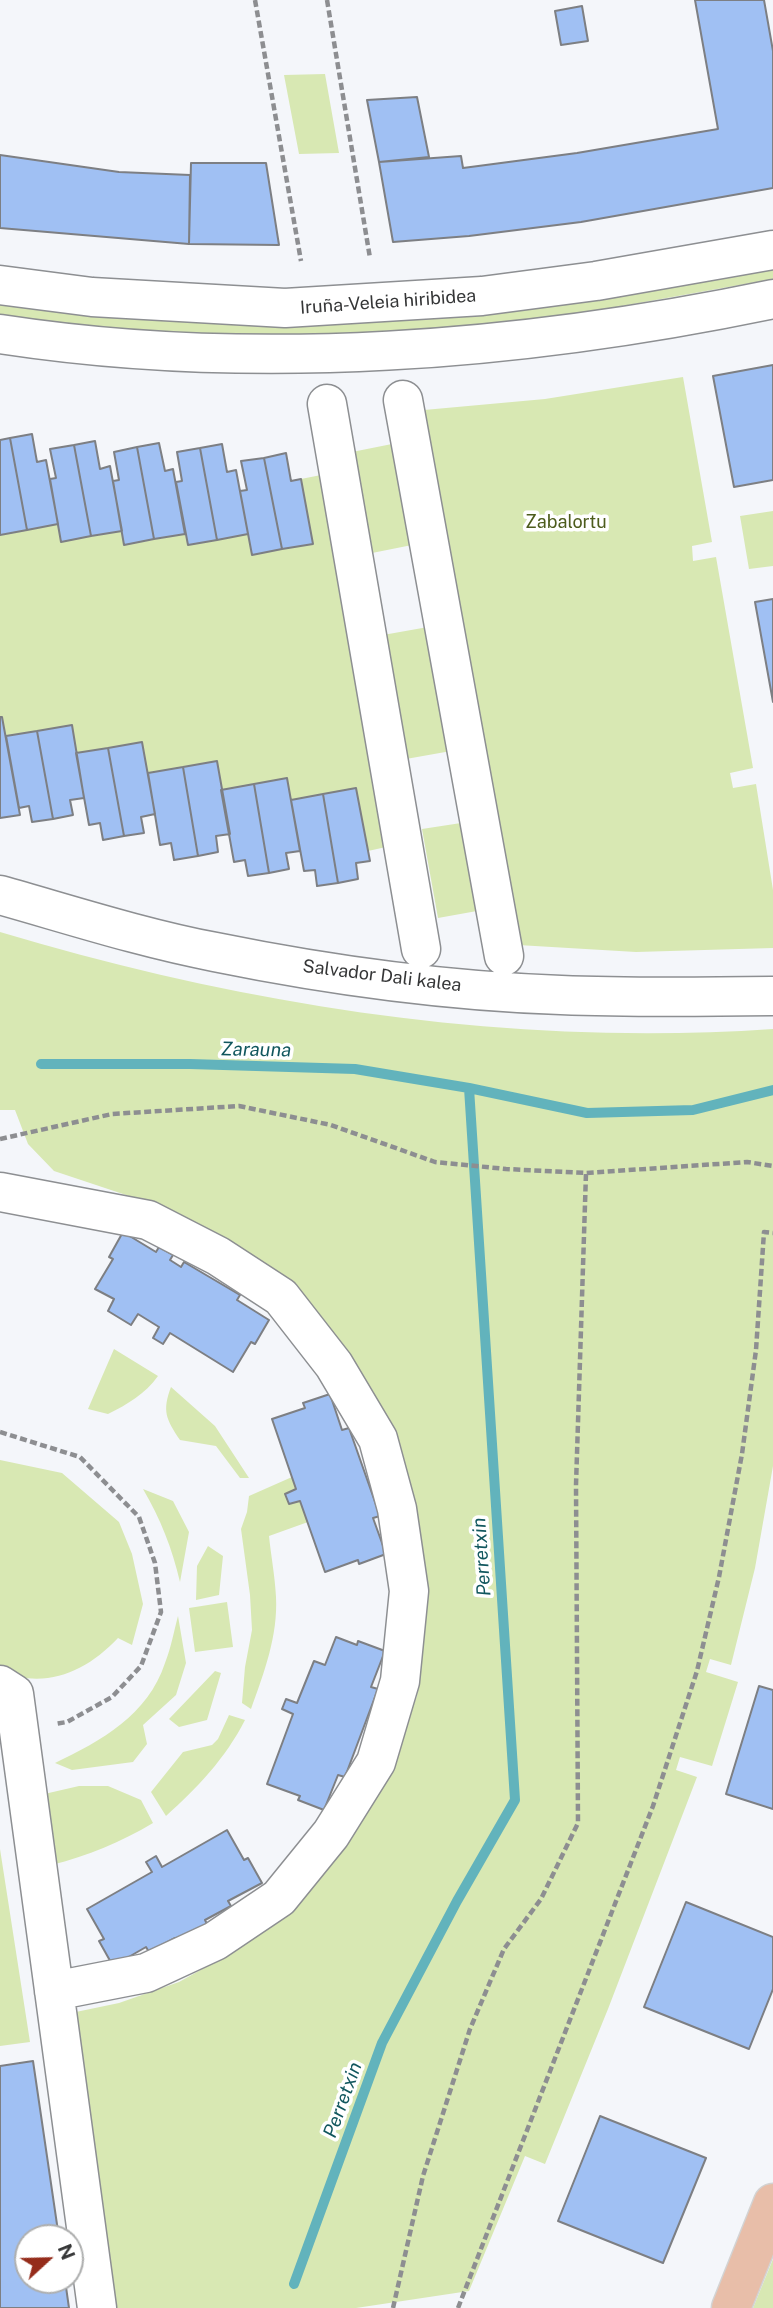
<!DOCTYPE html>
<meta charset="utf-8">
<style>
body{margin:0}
#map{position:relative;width:773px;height:2308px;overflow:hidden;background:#f4f6fa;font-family:"Public Sans",sans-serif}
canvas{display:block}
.north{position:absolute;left:14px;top:2224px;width:70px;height:70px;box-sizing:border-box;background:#fff;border:2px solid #aeafaf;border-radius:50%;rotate:68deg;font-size:19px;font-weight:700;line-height:28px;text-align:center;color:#353637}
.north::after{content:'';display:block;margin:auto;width:24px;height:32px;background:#952c1b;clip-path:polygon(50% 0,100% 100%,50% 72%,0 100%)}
</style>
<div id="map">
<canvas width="773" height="2308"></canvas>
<div class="north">N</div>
</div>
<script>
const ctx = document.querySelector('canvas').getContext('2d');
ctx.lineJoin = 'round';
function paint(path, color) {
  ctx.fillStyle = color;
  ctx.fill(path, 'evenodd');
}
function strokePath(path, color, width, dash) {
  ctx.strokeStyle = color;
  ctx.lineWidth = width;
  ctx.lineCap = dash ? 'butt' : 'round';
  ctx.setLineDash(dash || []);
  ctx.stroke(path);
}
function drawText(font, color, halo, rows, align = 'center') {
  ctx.font = font + ' "Public Sans",sans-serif';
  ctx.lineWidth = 7;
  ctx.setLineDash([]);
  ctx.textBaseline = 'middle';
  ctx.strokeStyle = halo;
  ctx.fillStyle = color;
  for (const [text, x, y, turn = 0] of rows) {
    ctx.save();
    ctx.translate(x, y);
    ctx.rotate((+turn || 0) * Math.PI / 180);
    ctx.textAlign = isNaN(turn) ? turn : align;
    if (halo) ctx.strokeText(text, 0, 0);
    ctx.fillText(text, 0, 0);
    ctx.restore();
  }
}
paint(new Path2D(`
 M325 74 339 153 299 154 284 75Z
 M773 268V279L555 318 423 332 313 336 193 334 96 330 0 318V304L321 324 431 319 557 305Z
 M683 377 712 542 692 546 693 561 716 557 753 768 730 773 733 788 756 784 773 890V948L636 952 518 945 424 410 545 399Z
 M392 444 412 545 372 553 352 452Z
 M321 475 386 847 368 851 356 788 291 800 287 778 221 790 216 761 148 773 142 742 76 753 71 725 6 736 2 717H0V535L58 524 61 542 122 531 125 545 185 534 188 545 248 534 252 554 312 544 301 479Z
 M773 511V566L749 569 740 516Z
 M428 627 451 751 406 759 383 635Z
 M461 823 477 911 438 918 422 829Z
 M0 932C251 1007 511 1047 773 1029V1466L755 1568 731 1665 710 1659 706 1672 738 1682 712 1766 680 1757 676 1770 697 1777 608 2009 545 2164 525 2156 469 2291 356 2308H112L71 2013 119 2003 179 1982 240 1948 282 1914 324 1872 362 1822 396 1751 417 1696 425 1623 395 1441 373 1391 341 1344 265 1266 210 1230 156 1205 54 1171 28 1144 15 1110H0Z
 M114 1349 158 1376C145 1394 128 1404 108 1414L88 1409Z
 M171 1387 215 1426 249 1478H240L216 1446 180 1440C166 1419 162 1411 171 1387Z
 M0 1460 62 1473 119 1522 132 1554 143 1604 132 1645 118 1638C86 1672 45 1690 0 1671Z
 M292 1477 296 1489 285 1494 289 1504 300 1501 308 1522 269 1536C271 1556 275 1576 276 1597 278 1636 264 1673 251 1709L242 1703 245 1667 252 1630 250 1595 241 1529 247 1512 249 1496Z
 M143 1489 173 1501 189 1532 180 1582C172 1548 161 1520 143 1489Z
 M208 1546 223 1556 219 1595 196 1600 197 1566Z
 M227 1602 233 1647 195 1652 189 1608Z
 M178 1616 186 1663 176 1695 143 1725 147 1744 133 1762 72 1770 55 1763C101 1741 148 1715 165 1663 171 1648 174 1631 178 1616Z
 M215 1671 221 1673 207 1720 179 1727 169 1719Z
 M229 1715 245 1720C225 1759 198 1787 166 1816L151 1792 183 1752 212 1745 218 1739Z
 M79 1786H108L141 1800 153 1823C121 1842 88 1856 51 1865L40 1795Z
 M0 1849 30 2042 0 2046Z
 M773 2259V2308H753Z`), '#d8e8b3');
strokePath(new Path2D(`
 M41 1064H190L355 1069 469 1088
 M294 2284 382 2043 457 1901 515 1800 469 1088 587 1113 693 1110 773 1090`), '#62b3bc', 10);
const building = new Path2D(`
 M695 0H764L773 51V188L581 222 469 236 393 242 379 162 461 156 463 168 577 153 718 129Z
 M582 6 588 41 561 45 555 11Z
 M417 97 429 157 379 162 367 100Z
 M0 155 119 172 190 175 189 244 0 228Z
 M191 163H266L279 245 189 244Z
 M773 365V480L734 487 713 376Z
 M32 434 37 462 46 460 58 524 27 530 10 438Z
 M10 438 27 530 0 535V440Z
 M95 441 100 469 110 466 122 531 91 536 74 445Z
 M159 443 165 471 173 469 185 534 154 539 137 447Z
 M222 444 227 472 236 470 248 534 217 540 200 448Z
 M74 445 91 536 61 542 50 479 56 478 50 449Z
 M137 447 154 539 124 545 113 481 119 480 114 452Z
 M200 448 217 540 188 545 176 482 182 481 177 452Z
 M286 453 291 481 301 479 313 544 282 549 264 458Z
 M264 458 282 549 252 555 240 491 247 490 241 461Z
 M773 599V702L755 602Z
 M0 717H2L20 815 0 818Z
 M72 725 84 798 70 800 73 815 53 819 37 731Z
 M37 731 53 819 32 822 29 806 19 808 6 736Z
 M142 742 155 814 141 817 144 833 124 836 108 748Z
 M108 748 124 836 103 840 100 823 89 825 76 753Z
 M217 761 230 834 216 836 218 852 198 856 183 767Z
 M183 767 198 856 174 860 171 843 160 845 148 773Z
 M287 778 300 851 286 853 289 869 269 873 254 784Z
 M254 784 269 873 248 876 245 860 234 862 221 790Z
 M356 788 370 861 356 863 358 879 338 883 323 794Z
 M323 794 338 883 317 886 315 870 304 871 291 800Z
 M123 1232 156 1252 159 1247 173 1255 170 1260 181 1267 184 1262 240 1295 237 1300 269 1320 255 1344 251 1342 233 1372 170 1333 163 1344 153 1338 159 1327 138 1314 131 1325 108 1311 114 1299 95 1289 113 1259 109 1257Z
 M330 1394 342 1430 349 1428 380 1516 373 1518 386 1554 359 1564 358 1560 325 1572 300 1501 289 1504 285 1494 296 1489 272 1419 305 1408 303 1403Z
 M336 1637 357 1645 358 1641 385 1651 371 1687 378 1689 345 1777 338 1775 324 1810 298 1800 300 1796 267 1784 293 1714 282 1709 286 1699 297 1703 314 1661 325 1665Z
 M759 1686 773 1690V1809L726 1794Z
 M227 1830 244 1860 248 1858 262 1883 228 1901 231 1906 205 1920 207 1924 176 1941 175 1938 149 1952 146 1947 113 1966 99 1941 104 1939 87 1909 152 1872 146 1862 156 1856 162 1867Z
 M686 1902 773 1937V1989L749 2049 644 2007Z
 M33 2061 59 2238H28V2280H65L69 2308H0V2066Z
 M600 2116 706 2158 663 2263 558 2221Z`);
paint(building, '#a0c0f3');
strokePath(building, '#7d7f83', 2);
const minor = new Path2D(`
 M0 285 92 297 285 308 482 296 596 281 773 250
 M0 334C254 373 523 351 773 299
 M403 400 504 956
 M327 404 421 949
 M0 895C71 915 142 938 215 952 328 975 446 991 561 995 632 998 702 997 773 996
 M0 1192 148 1220 218 1256 281 1297 334 1365 378 1439 397 1509 409 1591 400 1681 376 1762 331 1834 279 1898 215 1941 146 1973 54 1991
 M0 1685 14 1694 97 2308`);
const major = new Path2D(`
 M731 2308 773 2203`);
strokePath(minor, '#8d8f92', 41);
strokePath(major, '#d3d3d3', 41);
strokePath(new Path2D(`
 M255 0 301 261
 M327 0 370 258
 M0 1139 112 1114 239 1106 331 1125 435 1162 506 1169 586 1173 747 1162 773 1166
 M0 1432 80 1457 139 1517 155 1563 161 1612 141 1666 112 1697 67 1722 55 1724
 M393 2308 423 2176 470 2029 504 1949 541 1899 578 1823 576 1485 586 1173
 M458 2308 653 1806 697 1671 719 1577 742 1454 756 1350 764 1232 773 1233`), '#8d8e91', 4.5, [7, 3.5]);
strokePath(minor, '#fff', 38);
strokePath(major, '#e8bea9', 38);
drawText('18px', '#353637', '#fff', [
 ["Iruña-Veleia hiribidea",388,302,-4],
 ["Salvador Dali kalea",382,976,7]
]);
drawText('18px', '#4d5c1d', '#fff', [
 ["Zabalortu",566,522]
]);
drawText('italic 19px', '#11575e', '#fff', [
 ["Zarauna",256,1050,1],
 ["Perretxin",482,1557,-94],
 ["Perretxin",343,2100,-70]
]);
</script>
